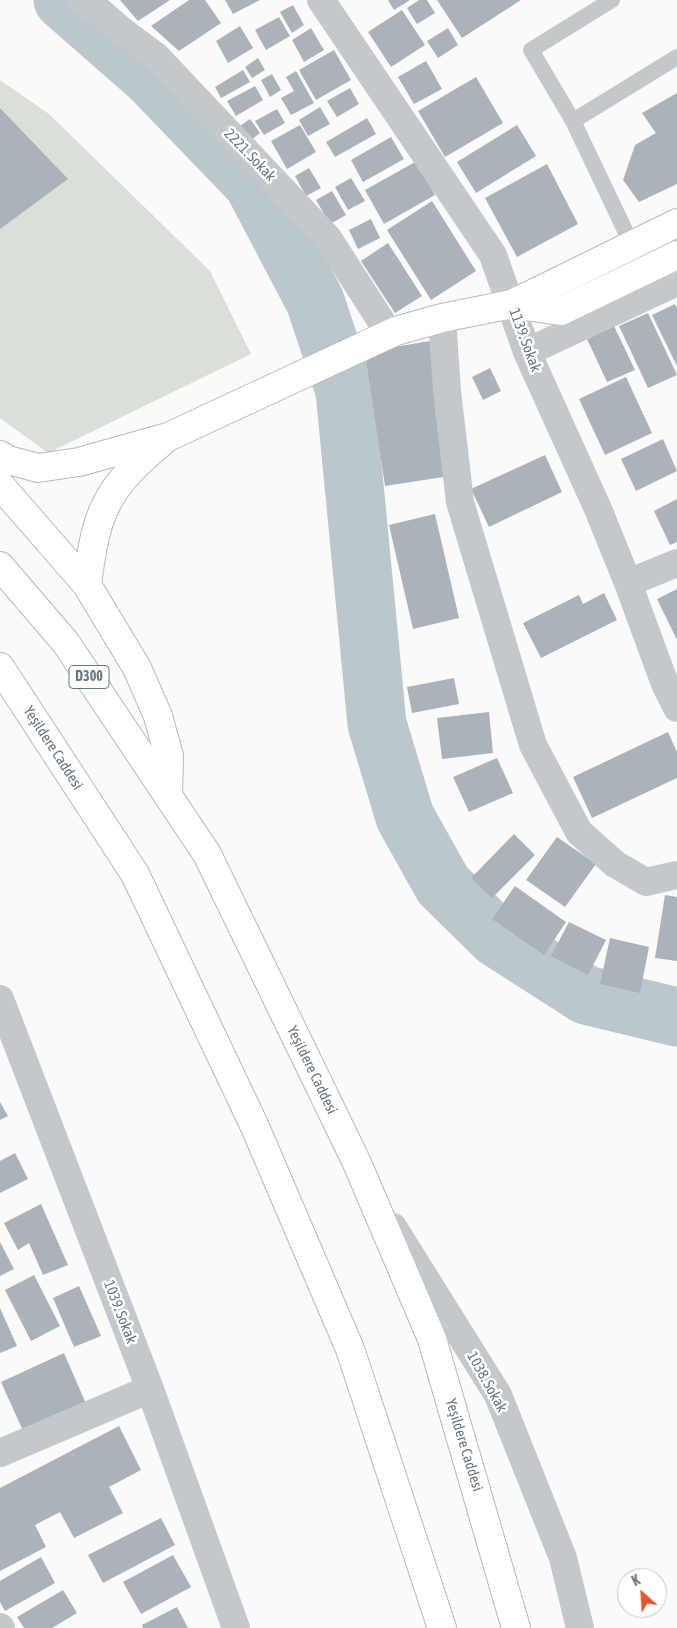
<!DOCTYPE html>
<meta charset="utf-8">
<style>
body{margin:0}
#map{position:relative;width:677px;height:1628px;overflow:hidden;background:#fafaf8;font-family:"Asap Condensed",sans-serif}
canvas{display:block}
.north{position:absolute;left:617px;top:1568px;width:50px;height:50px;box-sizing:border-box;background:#fff;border:1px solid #c1c8cd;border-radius:50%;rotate:334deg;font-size:14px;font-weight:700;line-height:20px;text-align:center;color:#657683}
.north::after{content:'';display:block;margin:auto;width:18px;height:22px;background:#e4572e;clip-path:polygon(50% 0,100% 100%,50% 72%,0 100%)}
</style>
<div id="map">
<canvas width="677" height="1628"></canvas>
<div class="north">K</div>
</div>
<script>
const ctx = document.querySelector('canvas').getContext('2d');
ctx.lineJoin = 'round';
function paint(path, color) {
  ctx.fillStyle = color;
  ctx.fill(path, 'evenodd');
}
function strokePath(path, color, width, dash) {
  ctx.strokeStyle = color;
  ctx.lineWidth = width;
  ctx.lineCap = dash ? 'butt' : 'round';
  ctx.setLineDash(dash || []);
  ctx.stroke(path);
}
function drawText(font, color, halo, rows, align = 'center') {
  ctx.font = font + ' "Asap Condensed",sans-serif';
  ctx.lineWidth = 5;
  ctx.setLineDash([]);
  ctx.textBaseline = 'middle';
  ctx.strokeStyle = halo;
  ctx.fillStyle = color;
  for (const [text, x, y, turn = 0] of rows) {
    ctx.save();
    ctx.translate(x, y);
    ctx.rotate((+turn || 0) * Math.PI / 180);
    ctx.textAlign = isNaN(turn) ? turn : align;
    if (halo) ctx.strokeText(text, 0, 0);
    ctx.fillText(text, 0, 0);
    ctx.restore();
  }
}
paint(new Path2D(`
 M0 80 49 114 210 271 251 354 48 453 0 418Z`), '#dadfd7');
strokePath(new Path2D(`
 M63 0 151 77 253 183 315 301 345 391 377 724 405 817 443 885 497 938 586 995 677 1017`), '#bbc7cb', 59);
paint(new Path2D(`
 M120 0H170L138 21Z
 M189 0H205L221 23 179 51 151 26Z
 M225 0H260L233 14Z
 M388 0H410L394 10Z
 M419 0H427L435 13 417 24 407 8Z
 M437 0H521L462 38Z
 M293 5 304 25 292 33 280 12Z
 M402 10 425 45 391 67 368 32Z
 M279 17 290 36 266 50 255 30Z
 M240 26 253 48 228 63 216 41Z
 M311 28 324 50 304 62 292 40Z
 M448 28 458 45 438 58 427 41Z
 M334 50 351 80 316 100 299 70Z
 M258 58 265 70 252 78 245 67Z
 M426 61 442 89 414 104 398 77Z
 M243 70 250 82 221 98 215 87Z
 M296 71 314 103 291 115 281 98 294 91 286 77Z
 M272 74 281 90 270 97 261 80Z
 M476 77 503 123 445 157 418 111Z
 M255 86 263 100 236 116 227 101Z
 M350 88 359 104 337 117 327 101Z
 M677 93V184L639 202 623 180 635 145 656 133 642 113Z
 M320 107 330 124 308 136 299 120Z
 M0 108 68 179 0 229Z
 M277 109 285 123 264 135 255 121Z
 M367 118 376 134 335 157 326 142Z
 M250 119 260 133 251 140 240 126Z
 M300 125 316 152 287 169 271 141Z
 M517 125 536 156 476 193 457 162Z
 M391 137 404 159 363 182 351 160Z
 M417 161 435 195 384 224 365 190Z
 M547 164 578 224 517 257 485 198Z
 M309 168 321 188 306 196 295 176Z
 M351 178 365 201 348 210 335 187Z
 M332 191 346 215 330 224 316 200Z
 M432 201 476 271 431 300 387 230Z
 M371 219 380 238 358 249 349 230Z
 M388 243 422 296 395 313 361 261Z
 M675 304 677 308V366L652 315Z
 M648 313 677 375 648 388 619 326Z
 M614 326 635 370 607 382 587 339Z
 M430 341 450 476 385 486 365 352Z
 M490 368 501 391 483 400 472 377Z
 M626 377 652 433 605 455 579 399Z
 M663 439 677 471 636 491 621 459Z
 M545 455 562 492 489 527 471 489Z
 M677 499V542L670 545 654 511Z
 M435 514 459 618 413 629 389 525Z
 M677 589V640L657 599Z
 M604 593 617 620 541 658 523 623 579 595 583 604Z
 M454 678 459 704 412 713 407 687Z
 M489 712 493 753 442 759 437 718Z
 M668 732 677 752V778L592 818 573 777Z
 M497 758 513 793 469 812 453 777Z
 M514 834 535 855 492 898 471 878Z
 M557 837 596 864 565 907 526 880Z
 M515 886 566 922 544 955 492 919Z
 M665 895 677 897V961L655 958Z
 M569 922 606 940 588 975 551 956Z
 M610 938 649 947 640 993 600 984Z
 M0 1102 8 1116 0 1120Z
 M15 1153 28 1179 0 1193V1161Z
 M41 1204 68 1265 43 1275 29 1243 18 1250 4 1223Z
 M0 1242 14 1269 0 1276Z
 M34 1275 60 1326 31 1341 5 1290Z
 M79 1286 101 1336 74 1347 53 1298Z
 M0 1308 17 1346 0 1353Z
 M64 1353 87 1406 24 1433 1 1382Z
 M119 1426 141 1470 109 1487 123 1513 74 1538 60 1512 35 1525 46 1547 0 1571V1488Z
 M161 1518 175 1545 103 1583 88 1555Z
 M173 1555 191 1587 141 1614 123 1582Z
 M41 1557 55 1583 5 1611 0 1602V1581Z
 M63 1590 77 1613 52 1628H24L17 1617Z
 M177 1607 188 1628H143L142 1625Z`), '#aab3b9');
const secondary = new Path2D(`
 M512 304 561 311 677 255
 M0 455 8 460 38 468 79 462 168 437 396 331 442 318 512 304 677 223
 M0 485 87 585 137 668 158 716 169 756 168 796
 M87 585C96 512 105 489 163 441`);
const trunk = new Path2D(`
 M0 566 66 643 207 854 357 1163 432 1339 516 1628
 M0 667 135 874 255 1127 350 1349 442 1628`);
strokePath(secondary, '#b3babf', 30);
strokePath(trunk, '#b4b9bd', 30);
strokePath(new Path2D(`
 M573 121 531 50 612 0
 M632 245 573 121 677 57`), '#c3c8cc', 16);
strokePath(new Path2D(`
 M81 0 157 57 328 238 385 327 396 331
 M321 0 493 255 527 352 598 509 628 583 665 684 677 708
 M442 318 447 391 460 502 533 745 579 832 615 864 646 882 677 875
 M527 352 677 282
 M628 583 677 563
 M0 999 150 1389 236 1628
 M0 1453 150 1389
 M0 1627 1 1628`), '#c3c8cc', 28);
strokePath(new Path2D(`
 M393 1227 498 1395 563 1558 580 1628`), '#c3c8cc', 28);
strokePath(secondary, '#fff', 28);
strokePath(trunk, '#fff', 28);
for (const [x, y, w] of [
 [89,677,40]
]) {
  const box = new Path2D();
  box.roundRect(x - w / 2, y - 11.5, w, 23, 4);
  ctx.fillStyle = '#fff';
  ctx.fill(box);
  strokePath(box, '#657683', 1);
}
drawText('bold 14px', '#657683', null, [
 ["D300",89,677]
]);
drawText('15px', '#657683', '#fff', [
 ["2221. Sokak",250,155,46],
 ["1139. Sokak",525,340,70],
 ["Yeşildere Caddesi",53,748,57],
 ["Yeşildere Caddesi",312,1070,64],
 ["1039. Sokak",120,1312,69],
 ["1038. Sokak",487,1382,61],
 ["Yeşildere Caddesi",464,1445,73]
]);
</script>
